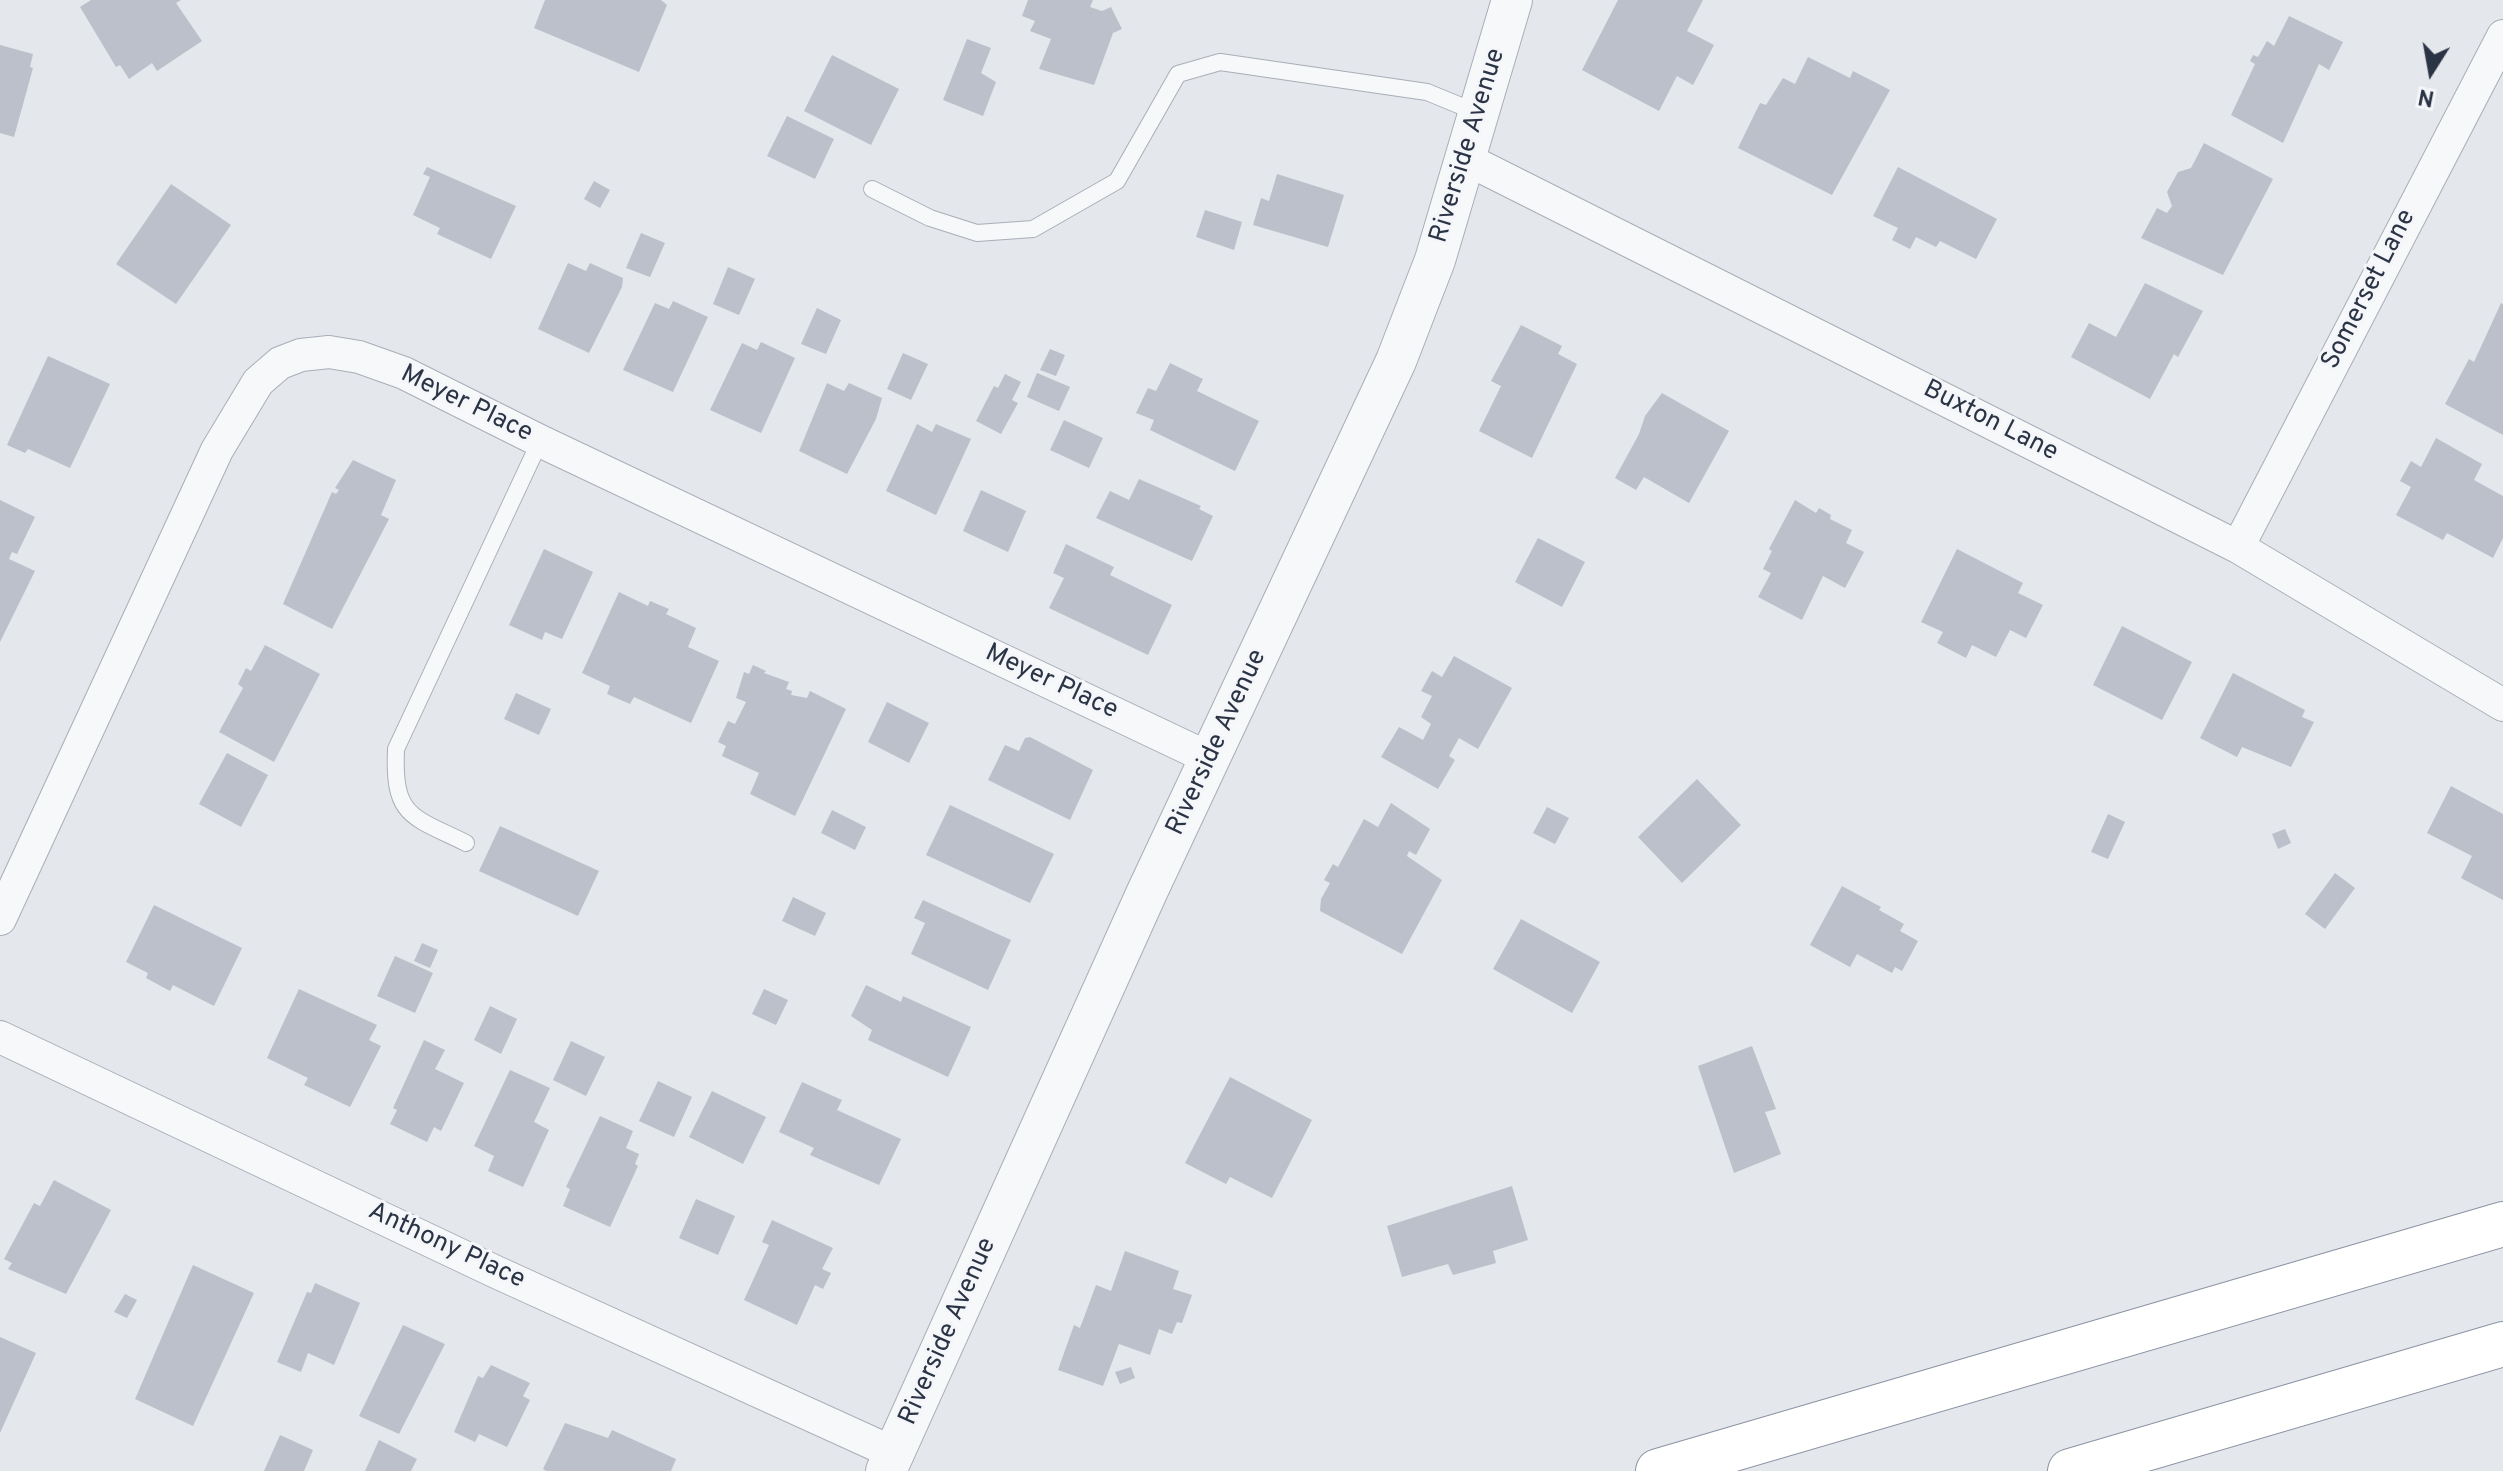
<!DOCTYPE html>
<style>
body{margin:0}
#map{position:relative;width:2503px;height:1471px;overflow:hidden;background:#e4e7ec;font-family:Overpass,sans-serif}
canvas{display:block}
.north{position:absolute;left:2391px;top:32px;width:80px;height:80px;-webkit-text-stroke:6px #f4f6f9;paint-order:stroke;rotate:191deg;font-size:22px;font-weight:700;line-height:32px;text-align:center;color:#2b3445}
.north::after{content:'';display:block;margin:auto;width:28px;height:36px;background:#2b3445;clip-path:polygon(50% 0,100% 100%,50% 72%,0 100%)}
</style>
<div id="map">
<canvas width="2503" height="1471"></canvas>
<div class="north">N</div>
</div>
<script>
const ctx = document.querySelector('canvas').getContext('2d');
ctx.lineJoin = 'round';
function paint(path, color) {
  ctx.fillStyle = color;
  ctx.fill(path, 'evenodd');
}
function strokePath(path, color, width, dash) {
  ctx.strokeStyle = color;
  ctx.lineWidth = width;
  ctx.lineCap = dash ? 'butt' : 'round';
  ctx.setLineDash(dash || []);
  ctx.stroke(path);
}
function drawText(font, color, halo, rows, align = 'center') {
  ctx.font = font + ' Overpass,sans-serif';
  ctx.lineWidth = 6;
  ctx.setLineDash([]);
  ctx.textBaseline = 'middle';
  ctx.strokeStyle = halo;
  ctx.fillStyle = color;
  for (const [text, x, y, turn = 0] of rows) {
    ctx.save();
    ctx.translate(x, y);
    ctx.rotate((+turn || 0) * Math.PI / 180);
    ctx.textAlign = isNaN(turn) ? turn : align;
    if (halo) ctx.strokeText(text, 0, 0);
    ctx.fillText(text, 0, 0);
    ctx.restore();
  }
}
paint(new Path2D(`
 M91 0H181L176 3 202 41 157 71 152 63 129 79 120 65 116 67 80 7Z
 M545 0H661L667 5 639 72 534 28Z
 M1028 0H1093L1090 7 1102 11 1111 7 1122 29 1113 33 1094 85 1039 69 1051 39 1030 31 1035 21 1022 16Z
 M1618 0H1703L1687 31 1714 45 1693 85 1677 76 1659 111 1582 70Z
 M2289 16 2343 42 2329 70 2319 64 2283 143 2231 115 2255 64 2250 61 2253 55 2258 57 2267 41 2274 46Z
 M967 39 991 48 981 73 996 82 983 116 943 100Z
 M0 45 33 54 30 67 33 68 14 137 0 133Z
 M832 55 899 89 871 145 804 111Z
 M1808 57 1850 78 1853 71 1890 90 1832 195 1738 148 1760 103 1766 105 1783 78 1795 84Z
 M787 116 834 139 815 179 767 156Z
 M2204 143 2273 179 2223 275 2141 238 2157 208 2167 213 2172 206 2167 192 2178 172 2191 168Z
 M427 167 516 206 491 259 437 234 440 228 413 215 430 177 423 174Z
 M1898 167 1997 219 1976 259 1940 241 1936 247 1916 237 1910 249 1892 240 1898 228 1873 216Z
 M1277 174 1344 195 1328 247 1253 225 1261 198 1269 201Z
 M594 181 610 190 600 208 584 199Z
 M171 184 231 225 176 304 116 264Z
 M1205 210 1242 222 1234 250 1196 237Z
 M641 233 665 243 650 277 626 268Z
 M568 263 586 271 590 263 623 278 622 287 589 353 538 329Z
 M728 267 755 279 739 315 713 304Z
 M2145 283 2203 311 2178 357 2174 354 2150 399 2071 357 2089 323 2116 337Z
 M673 301 708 317 673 392 623 370 655 303 669 309Z
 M2501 303 2503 304V435L2445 404 2469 359 2474 362Z
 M817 308 841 320 826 354 801 344Z
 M1521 325 1562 346 1558 354 1577 364 1532 458 1479 431 1501 386 1491 381Z
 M761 342 795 358 761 433 710 410 742 343 757 350Z
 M1050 349 1065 355 1056 376 1040 370Z
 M903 353 928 364 911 400 887 389Z
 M48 356 110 384 70 468 28 449 25 453 7 445Z
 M1170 363 1203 379 1197 391 1259 421 1235 471 1150 430 1154 420 1136 413 1148 388 1156 391Z
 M1037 373 1070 387 1059 411 1027 397Z
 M1005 374 1021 382 1012 400 1018 403 1001 434 976 421 994 386 998 388Z
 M827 383 844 391 849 383 882 398 876 419 847 474 799 451Z
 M1662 393 1729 431 1689 503 1644 477 1636 490 1615 478 1639 434 1645 416Z
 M1064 420 1103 438 1089 468 1050 450Z
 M917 424 932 432 936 424 971 439 936 515 886 491Z
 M2436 438 2482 464 2474 480 2503 496V538L2493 558 2447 533 2443 540 2396 515 2411 487 2400 481 2411 461 2421 467Z
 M353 460 396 480 381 515 389 519 332 629 283 604 332 492 336 494 339 490 335 488Z
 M1139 479 1201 506 1199 509 1213 516 1192 561 1096 518 1110 491 1129 500Z
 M981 490 1026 511 1008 552 963 531Z
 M0 500 35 517 17 554 12 552 9 559 35 571 0 642Z
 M1795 500 1816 513 1819 508 1831 515 1830 519 1852 530 1846 543 1864 552 1845 588 1823 576 1802 620 1758 597 1771 573 1763 569 1772 551 1769 549Z
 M1538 538 1585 562 1562 607 1515 582Z
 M1066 544 1114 567 1110 575 1172 605 1148 655 1049 608 1064 578 1053 573Z
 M544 549 593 572 562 639 545 632 542 640 509 625Z
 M1957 549 2023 583 2018 593 2043 605 2026 638 2010 630 1996 657 1972 645 1966 658 1937 643 1943 632 1921 622Z
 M619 592 648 606 650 601 669 609 666 614 696 628 688 647 719 661 691 723 634 697 630 704 607 694 610 686 582 673Z
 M2122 626 2192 662 2162 720 2093 685Z
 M265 645 320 674 274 762 219 732 243 688 238 684 246 668 251 671Z
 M1454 656 1512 688 1478 749 1459 738 1449 756 1455 760 1438 789 1381 757 1399 727 1423 740 1431 724 1421 717 1432 696 1421 691 1432 671 1442 677Z
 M753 665 766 671 764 673 789 682 786 689 792 691 791 695 807 698 810 691 846 709 795 816 750 794 759 773 722 756 726 746 718 742 728 721 735 724 746 702 736 698 744 672 749 674Z
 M2233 673 2305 710 2302 717 2314 722 2291 767 2242 747 2237 757 2200 738Z
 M516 693 551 709 539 735 504 719Z
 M887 702 929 723 909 763 868 742Z
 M1030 737 1093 770 1070 820 988 780 1005 745 1019 751 1025 738Z
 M227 753 268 775 241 827 199 804Z
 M1697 779 1741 825 1682 883 1638 837Z
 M2451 786 2503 814V900L2461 878 2472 856 2427 833Z
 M1391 803 1430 829 1416 855 1409 851 1407 856 1442 880 1402 954 1320 911 1321 899 1330 883 1324 880 1333 864 1338 867 1364 819 1378 827Z
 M950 805 1054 854 1030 903 926 855Z
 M1547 807 1569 818 1555 844 1533 833Z
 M832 810 866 827 855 850 821 833Z
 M2108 814 2125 822 2108 859 2091 852Z
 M500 826 599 871 578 916 479 871Z
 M2285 829 2291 843 2278 849 2272 834Z
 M2335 873 2355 888 2325 929 2305 914Z
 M1842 886 1881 907 1879 910 1904 924 1900 931 1918 941 1902 971 1895 967 1892 973 1857 954 1850 967 1810 945Z
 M793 897 826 913 815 936 782 921Z
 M923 900 1011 940 988 990 911 954 925 923 914 918Z
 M154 905 242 948 214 1006 173 985 170 991 146 978 148 973 126 962Z
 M1521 919 1600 962 1572 1013 1493 969Z
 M422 943 438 950 430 968 414 961Z
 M395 956 433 973 415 1013 377 996Z
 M866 985 901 1002 903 996 971 1027 948 1077 868 1040 872 1030 851 1016Z
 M299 989 377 1025 369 1040 381 1046 350 1107 304 1085 308 1078 267 1058Z
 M764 989 788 1000 776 1025 752 1014Z
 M490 1006 517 1019 501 1054 474 1040Z
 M424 1040 445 1050 435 1069 464 1083 441 1131 434 1127 427 1142 390 1124 397 1110 393 1108Z
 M571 1041 605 1057 586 1096 553 1080Z
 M1752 1046 1776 1109 1765 1112 1781 1154 1734 1173 1698 1066Z
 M510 1070 550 1088 534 1122 549 1130 523 1187 488 1171 494 1156 474 1146Z
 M1230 1077 1312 1120 1272 1198 1230 1177 1226 1184 1185 1163Z
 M658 1081 692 1097 674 1137 639 1121Z
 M802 1082 842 1100 837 1110 901 1139 879 1185 810 1155 814 1148 779 1132Z
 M712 1091 766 1117 743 1164 689 1137Z
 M600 1116 633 1131 626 1148 639 1154 635 1164 638 1166 610 1227 563 1206 570 1189 566 1187Z
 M54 1180 111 1210 66 1294 8 1269 12 1263 4 1259 34 1203 40 1206Z
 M1512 1186 1528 1240 1493 1251 1496 1263 1453 1275 1448 1264 1402 1277 1387 1226Z
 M696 1199 735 1216 718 1255 679 1238Z
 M772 1220 833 1248 822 1269 831 1273 823 1289 815 1285 797 1325 744 1300 769 1245 762 1242Z
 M1125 1251 1179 1271 1173 1289 1192 1295 1182 1323 1177 1322 1172 1334 1159 1329 1150 1355 1119 1344 1103 1386 1058 1370 1074 1325 1080 1328 1096 1285 1111 1291Z
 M193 1265 254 1293 193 1426 135 1399Z
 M315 1283 360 1303 334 1365 308 1353 301 1372 277 1362 307 1292 311 1293Z
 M125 1294 137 1300 127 1318 114 1312Z
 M403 1325 445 1344 399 1434 359 1416Z
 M0 1337 36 1353 0 1433Z
 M491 1365 530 1383 523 1396 530 1400 507 1447 479 1434 475 1442 454 1432 478 1376 483 1378Z
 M1131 1367 1135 1378 1120 1384 1115 1372Z
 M565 1423 608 1438 612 1430 676 1459 671 1471H546L543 1469Z
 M280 1435 313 1450 304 1471H264Z
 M379 1440 417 1459 411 1471H365Z`), '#bbc0ca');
const service = new Path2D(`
 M872 189 930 218 977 233 1033 229 1117 181 1178 74 1220 62 1427 92 1478 113
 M466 843C411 816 393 817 396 749L540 441`);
const minor = new Path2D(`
 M1466 159 2238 547 2503 705
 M2238 547 2503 36
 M0 919 217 450 258 382 280 363 301 355 329 352 359 357 404 373 540 441 1211 759
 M0 1037 496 1272 894 1453`);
const tertiary = new Path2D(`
 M886 1471 1147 892 1396 361 1435 260 1512 0`);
const motorway = new Path2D(`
 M1658 1471 2503 1224
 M2070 1471 2503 1344`);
strokePath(service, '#a9aeb7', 18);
strokePath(minor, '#a9aeb7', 34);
strokePath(tertiary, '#a9aeb7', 42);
strokePath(motorway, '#8b94a3', 46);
strokePath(service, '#f7f8fa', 16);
strokePath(minor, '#f7f8fa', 32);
strokePath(tertiary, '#f7f8fa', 40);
strokePath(motorway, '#fff', 44);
drawText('26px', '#2b3445', '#f4f6f9', [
 ["Riverside Avenue",1469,146,-73],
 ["Somerset Lane",2370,290,-63],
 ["Meyer Place",466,405,26],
 ["Buxton Lane",1990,422,27],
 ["Meyer Place",1051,683,25],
 ["Riverside Avenue",1218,743,-65],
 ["Anthony Place",446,1247,25],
 ["Riverside Avenue",949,1332,-66]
]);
</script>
